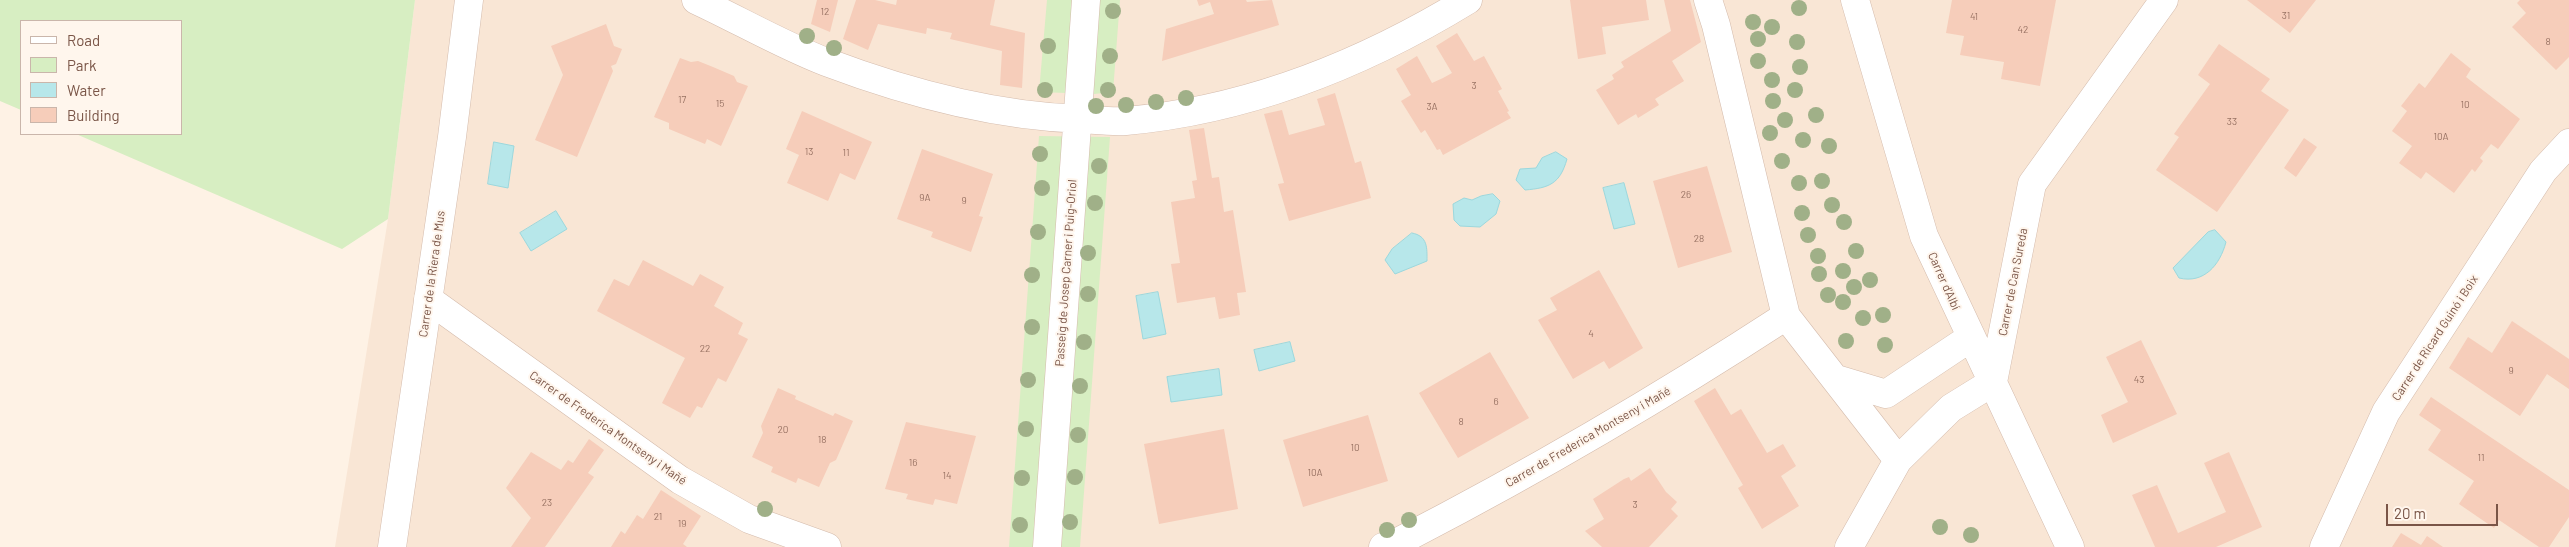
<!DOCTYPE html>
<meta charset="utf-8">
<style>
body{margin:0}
#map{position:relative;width:2569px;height:547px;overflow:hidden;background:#fef2e5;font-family:Barlow,sans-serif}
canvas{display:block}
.legend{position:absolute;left:20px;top:20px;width:162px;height:115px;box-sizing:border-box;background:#fff6ed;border:1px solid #cab6ab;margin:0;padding:6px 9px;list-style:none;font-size:15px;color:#7a5547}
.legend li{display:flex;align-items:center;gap:10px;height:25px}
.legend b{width:25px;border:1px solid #cab6ab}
.scale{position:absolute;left:2386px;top:504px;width:112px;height:22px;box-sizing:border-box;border:2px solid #7a5547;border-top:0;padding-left:6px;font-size:15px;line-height:18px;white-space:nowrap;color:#7a5547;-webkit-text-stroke:4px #fff6ed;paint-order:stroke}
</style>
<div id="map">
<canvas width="2569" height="547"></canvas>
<ul class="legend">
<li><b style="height:6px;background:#fff"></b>Road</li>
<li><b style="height:14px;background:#d7eec2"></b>Park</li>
<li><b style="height:14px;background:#b7e7ea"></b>Water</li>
<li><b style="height:14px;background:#f6cdba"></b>Building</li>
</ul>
<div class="scale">20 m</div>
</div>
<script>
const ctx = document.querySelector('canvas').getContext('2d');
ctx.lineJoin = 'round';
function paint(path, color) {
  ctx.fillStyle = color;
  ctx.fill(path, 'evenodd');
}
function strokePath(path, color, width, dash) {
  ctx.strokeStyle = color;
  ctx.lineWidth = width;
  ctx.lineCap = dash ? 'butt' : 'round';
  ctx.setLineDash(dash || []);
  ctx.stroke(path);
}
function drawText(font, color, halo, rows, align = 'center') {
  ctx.font = font + ' Barlow,sans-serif';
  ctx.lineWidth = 4;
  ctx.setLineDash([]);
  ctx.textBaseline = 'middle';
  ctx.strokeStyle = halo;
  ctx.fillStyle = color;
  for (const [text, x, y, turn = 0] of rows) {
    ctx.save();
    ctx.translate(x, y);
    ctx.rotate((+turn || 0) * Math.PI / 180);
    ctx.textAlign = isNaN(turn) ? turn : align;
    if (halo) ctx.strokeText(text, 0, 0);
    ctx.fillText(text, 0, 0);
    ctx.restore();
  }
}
paint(new Path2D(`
 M415 0H2569V547H335L388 219Z`), '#f9e6d5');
paint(new Path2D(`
 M0 0H415L388 219 342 249 76 134H181V21H21V110L0 101Z
 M1047 0H1120L1113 92 1094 94 1039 92Z
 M1039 136 1110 137 1080 547H1009Z`), '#d7eec2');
const water = new Path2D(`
 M494 142 514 146 508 188 488 184Z
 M1556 152 1567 159C1560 184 1549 188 1525 190L1516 180 1520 169 1536 168 1542 158Z
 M1624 183 1635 224 1614 229 1603 188Z
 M1493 194 1500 201 1496 214 1480 227 1460 226 1454 220 1453 204 1464 198 1472 200 1481 196Z
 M556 211 567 229 531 251 520 233Z
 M2215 230 2226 242C2220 265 2204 284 2179 278L2173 268 2208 232Z
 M1412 233C1428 236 1427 248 1427 261L1395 274 1385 260 1392 249Z
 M1158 292 1166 334 1143 339 1136 296Z
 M1290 342 1295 361 1259 371 1254 350Z
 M1219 369 1222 395 1171 402 1167 377Z`);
paint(water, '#b7e7ea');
strokePath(water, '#9cd8dd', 1);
paint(new Path2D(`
 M817 0H838L830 32 811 24Z
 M856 0H875L896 5 897 0H995L990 25 1025 33 1022 88 1000 85 1002 51 950 39 952 33 927 28 926 34 878 24 868 50 843 39Z
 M1197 0H1246L1247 2 1272 0 1279 25 1162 61 1166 29 1214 14 1210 2 1199 6Z
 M1570 0H1646L1649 20 1602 27 1606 54 1578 59Z
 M1664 0H1690L1701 42 1672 61 1684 81 1655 99 1659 105 1638 118 1636 114 1618 125 1596 90 1614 79 1612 75 1624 67 1621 62 1671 31Z
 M1952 0H2056L2040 86 2001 79 2004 62 1960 55 1964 36 1946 33Z
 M2247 0H2316L2290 33Z
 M2520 0H2569V57L2556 70 2512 27 2526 13 2517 3Z
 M606 24 614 46 622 49 616 64 611 66 613 71 577 157 535 140 563 75 551 46Z
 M1457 33 1474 61 1484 56 1502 89 1498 91 1509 111 1507 112 1511 118 1443 155 1440 149 1437 150 1425 130 1421 133 1401 101 1411 95 1396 69 1417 56 1432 83 1443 78 1452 73 1436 46Z
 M2219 44 2270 79 2261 91 2289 110 2217 212 2156 170 2179 137 2174 134 2210 84 2198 75Z
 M2451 53 2471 69 2466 77 2520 119 2498 149 2491 144 2480 158 2483 161 2475 172 2472 169 2454 193 2426 172 2421 179 2399 163 2412 146 2392 131 2407 111 2401 106 2419 83 2425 88Z
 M680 58 691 62 698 61 713 67 734 76 737 82 748 86 721 146 707 139 705 144 669 129V123L654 117Z
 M1335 93 1355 163 1361 161 1371 198 1289 221 1278 184 1284 183 1264 114 1282 110 1289 135 1325 125 1317 99Z
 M802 111 872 142 855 180 840 173 828 201 787 183 799 155 786 149Z
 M1204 128 1212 178 1219 177 1224 212 1233 210 1246 292 1237 293 1240 315 1219 319 1215 297 1177 303 1171 264 1180 263 1171 202 1195 198 1192 181 1197 180 1189 130Z
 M2304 138 2317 147 2296 177 2284 168Z
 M922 149 993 174 979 216 983 217 971 252 931 237 933 232 897 219Z
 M1707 166 1732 252 1678 268 1653 181Z
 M643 260 693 286 700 274 724 287 714 306 743 323 738 334 748 339 726 382 718 378 702 408 697 406 690 418 662 403 685 358 597 311 614 279 629 286Z
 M1599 270 1643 348 1609 369 1604 361 1573 379 1538 320 1557 310 1550 298Z
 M2512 321 2569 359V389L2547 374 2520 416 2449 368 2468 337 2492 353Z
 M2141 340 2177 414 2113 443 2101 415 2128 402 2106 357Z
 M1490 352 1529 418 1458 458 1419 393Z
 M778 388 796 396 795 399 833 416 835 413 853 421 836 460 830 463 819 487 798 478 796 483 771 472 773 467 752 457 763 433 761 426Z
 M1715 388 1731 415 1741 409 1767 453 1783 444 1796 466 1781 476 1799 506 1762 529 1738 488 1743 485 1694 401Z
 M2431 397 2569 490V517L2549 547H2539L2499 520 2494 528 2459 504 2474 481 2428 450 2441 430 2419 415Z
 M1368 415 1388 481 1303 507 1283 440Z
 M906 422 976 436 957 504 935 499 933 505 906 499 908 494 885 489Z
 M1224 429 1238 509 1159 524 1144 444Z
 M589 439 604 450 588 473 594 477 545 547H511L531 518 506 488 531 452 561 470 568 460 573 463Z
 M2229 452 2262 527 2216 547H2155L2132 495 2157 485 2178 533 2226 512 2204 463Z
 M1650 468 1666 492 1677 502 1671 509 1678 516 1649 547H1602L1585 531 1604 519 1593 499 1624 479 1629 477 1631 481Z
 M661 490 701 516 683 544 687 547H611L621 531 625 534 637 515 643 519Z
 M2401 533 2421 545 2427 536 2443 547H2392Z`), '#f6cdba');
const minor = new Path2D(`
 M696 0C739 20 782 45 826 62 908 93 993 116 1081 119 1096 120 1112 122 1126 121 1248 110 1365 63 1468 0
 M1708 0 1716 25 1786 316 1898 460
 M1855 0 1924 236 2070 547
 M428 299 680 480 749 519 827 547
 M1836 379 1886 394 1970 338
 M392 547 452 137 469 0
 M1047 547 1086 0
 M1383 547 1396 543C1530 474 1660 398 1786 316
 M1849 547 1898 460 1951 408 1993 382 2032 184 2164 0
 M2324 547 2386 412 2543 171 2569 143`);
strokePath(minor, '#d4bbac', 29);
strokePath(minor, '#fff', 28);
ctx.fillStyle = '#a0b088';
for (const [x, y] of [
 [1799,8],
 [1113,11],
 [1753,22],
 [1772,27],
 [807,36],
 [1758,39],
 [1797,42],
 [1048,46],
 [834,48],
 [1110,56],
 [1758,61],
 [1800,67],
 [1772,80],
 [1045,90],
 [1108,90],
 [1795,90],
 [1186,98],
 [1773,101],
 [1156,102],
 [1126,105],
 [1096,106],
 [1816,115],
 [1785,120],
 [1770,133],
 [1803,140],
 [1829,146],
 [1040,154],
 [1782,161],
 [1099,166],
 [1822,181],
 [1799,183],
 [1042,188],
 [1095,203],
 [1832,205],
 [1802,213],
 [1844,222],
 [1038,232],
 [1808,235],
 [1856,251],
 [1088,253],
 [1818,256],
 [1843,271],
 [1819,274],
 [1032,275],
 [1870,280],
 [1854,287],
 [1088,294],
 [1828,295],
 [1843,302],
 [1883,315],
 [1863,318],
 [1032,327],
 [1846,341],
 [1084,342],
 [1885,345],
 [1028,380],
 [1080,386],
 [1026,429],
 [1078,435],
 [1075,477],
 [1022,478],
 [765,509],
 [1409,520],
 [1070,522],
 [1020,525],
 [1940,527],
 [1387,530],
 [1971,535]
]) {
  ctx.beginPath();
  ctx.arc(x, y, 8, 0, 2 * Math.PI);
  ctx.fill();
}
drawText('10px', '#997364', null, [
 ["12",825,12],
 ["31",2286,16],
 ["41",1974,17],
 ["42",2023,30],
 ["8",2548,42],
 ["3",1474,86],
 ["17",682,100],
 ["15",720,104],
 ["10",2465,105],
 ["3A",1432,107],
 ["33",2232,122],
 ["10A",2441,137],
 ["13",809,152],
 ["11",846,153],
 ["26",1686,195],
 ["9A",925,198],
 ["9",964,201],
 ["28",1699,239],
 ["4",1591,334],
 ["22",705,349],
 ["9",2511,371],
 ["43",2139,380],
 ["6",1496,402],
 ["8",1461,422],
 ["20",783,430],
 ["18",822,440],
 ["10",1355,448],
 ["11",2481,458],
 ["16",913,463],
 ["10A",1315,473],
 ["14",947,476],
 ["23",547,503],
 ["3",1635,505],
 ["21",658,517],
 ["19",682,524]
]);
drawText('12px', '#7a5547', '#fff6ed', [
 ["Passeig de Josep Carner i Puig-Oriol",1066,273,-86],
 ["Carrer de la Riera de Mus",432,274,-82],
 ["Carrer d'Albí",1944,281,66],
 ["Carrer de Can Sureda",2013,282,-79],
 ["Carrer de Ricard Guinó i Boix",2435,338,-57],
 ["Carrer de Frederica Montseny i Mañé",608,428,35],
 ["Carrer de Frederica Montseny i Mañé",1588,437,-30]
]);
</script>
